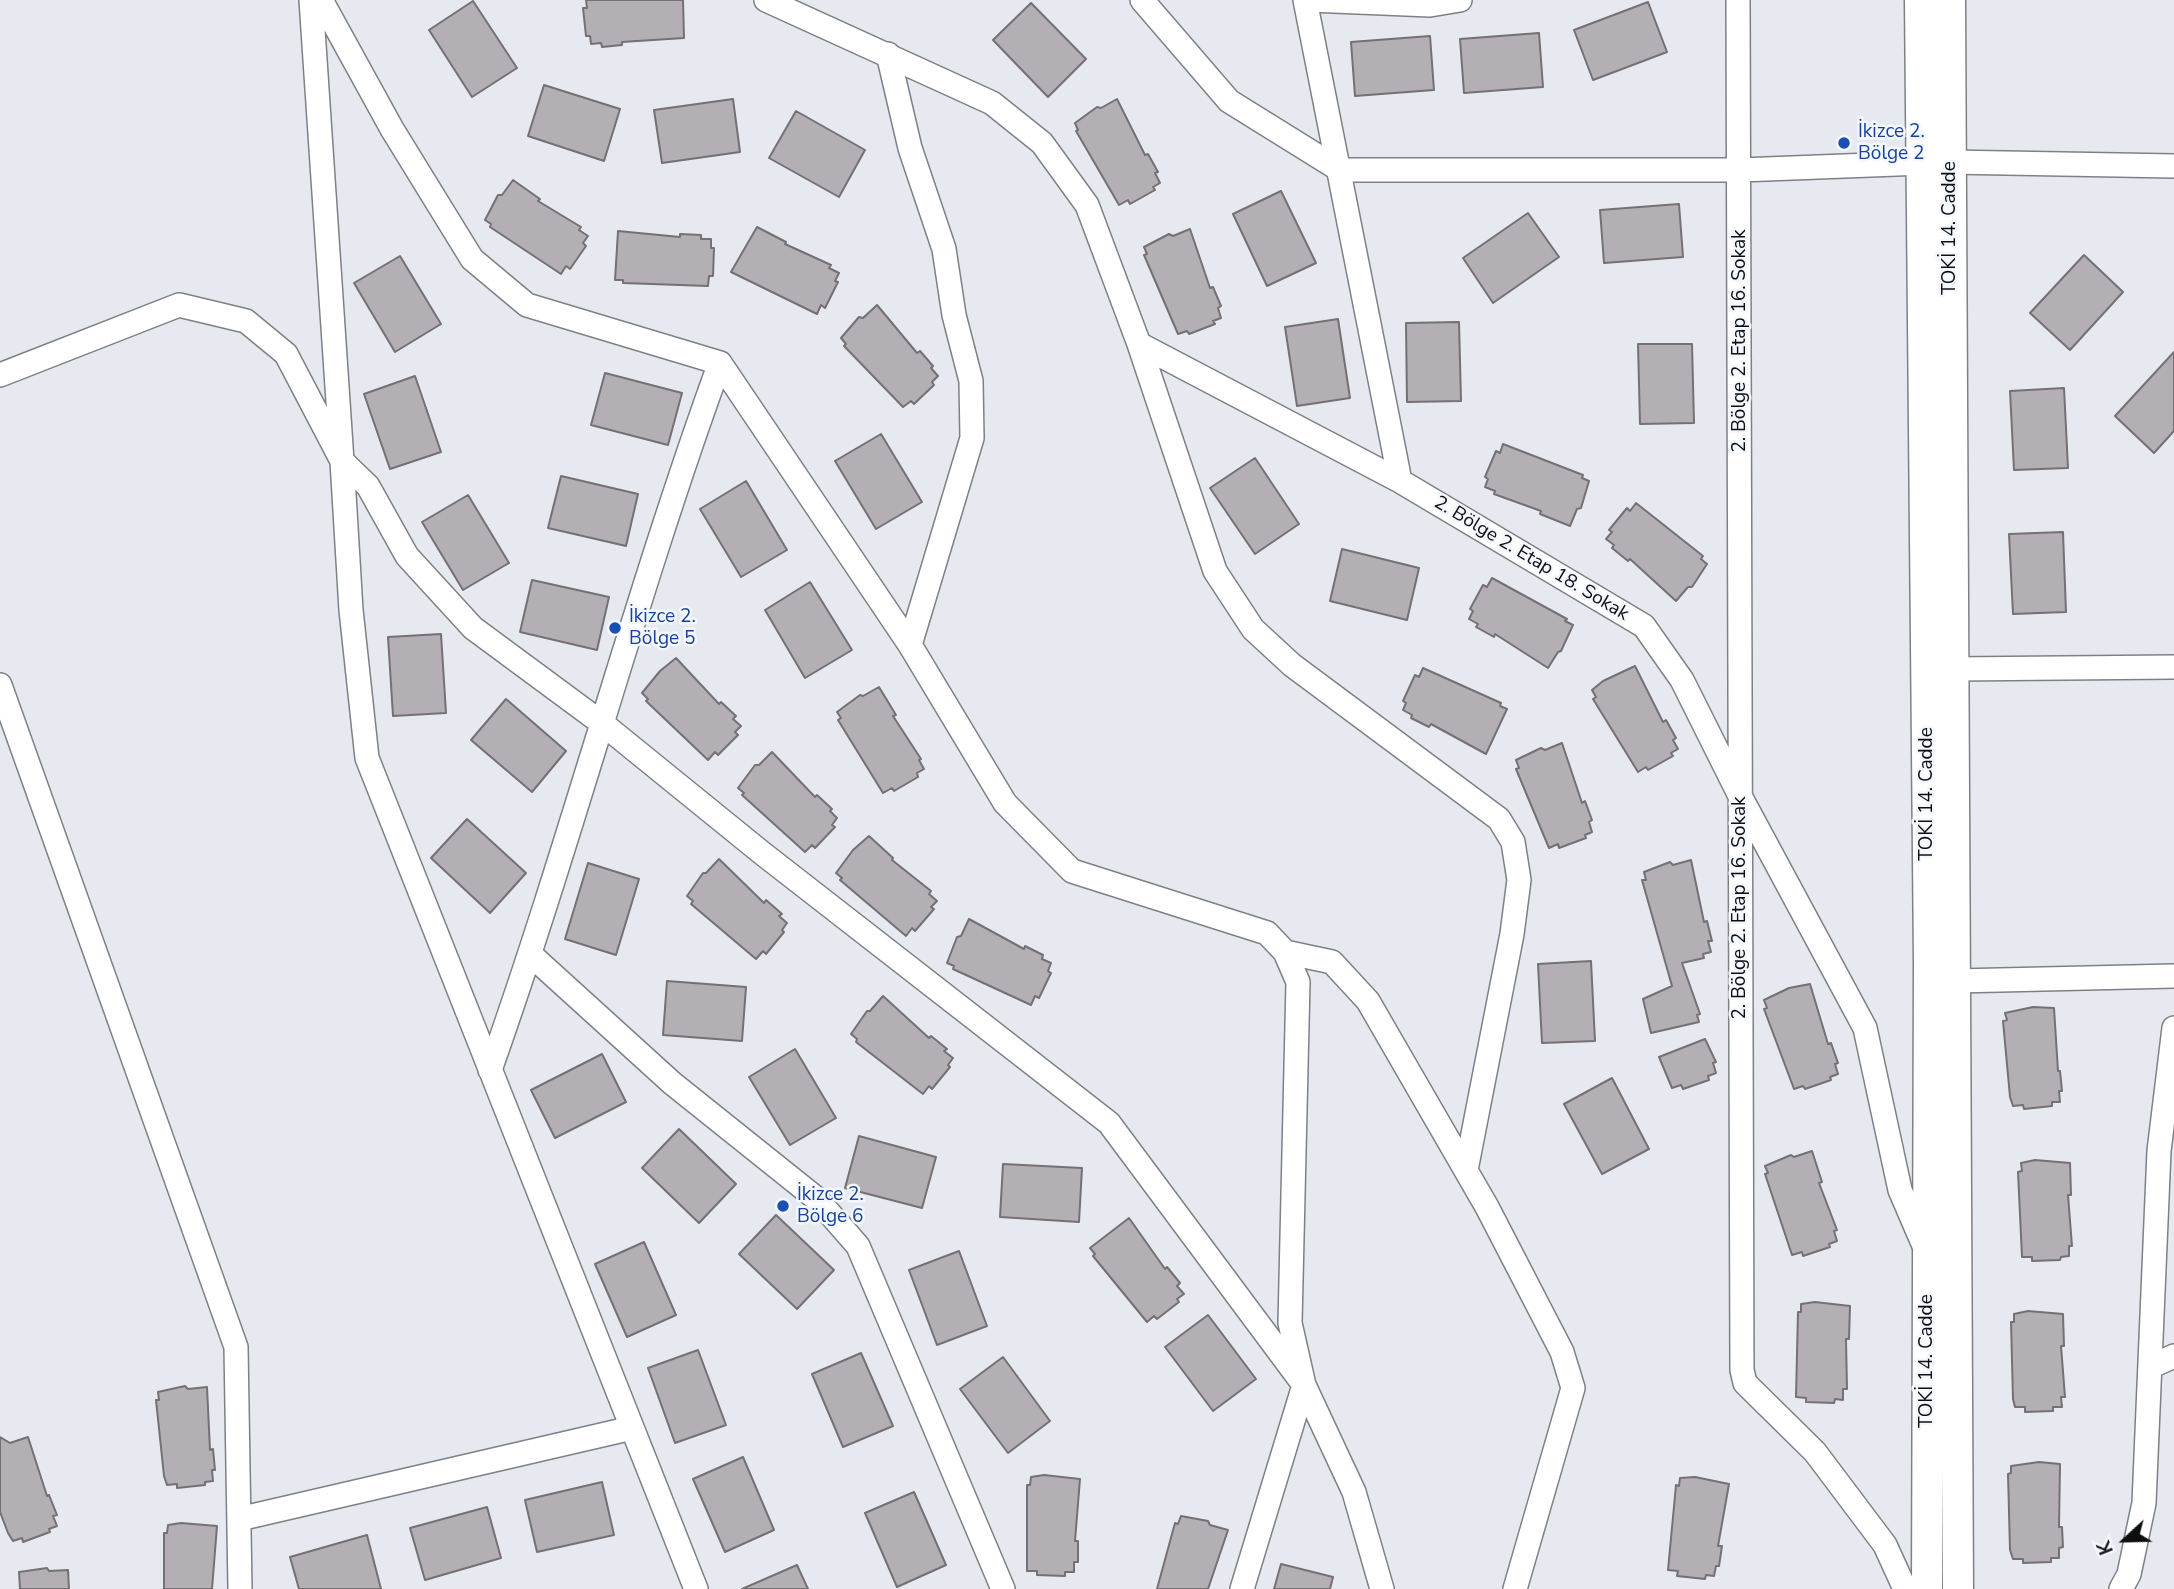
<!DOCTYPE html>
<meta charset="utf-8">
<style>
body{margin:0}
#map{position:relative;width:2174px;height:1589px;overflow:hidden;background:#e6eaf0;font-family:"Nunito Sans",sans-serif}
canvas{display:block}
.north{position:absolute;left:2090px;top:1505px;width:70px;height:70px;-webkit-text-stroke:5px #f4f7fe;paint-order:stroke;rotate:248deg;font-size:19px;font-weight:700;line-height:28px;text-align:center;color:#0c0e10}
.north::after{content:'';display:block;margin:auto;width:24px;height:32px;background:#0c0e10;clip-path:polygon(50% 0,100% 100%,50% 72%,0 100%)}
</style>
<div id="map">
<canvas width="2174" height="1589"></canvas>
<div class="north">K</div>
</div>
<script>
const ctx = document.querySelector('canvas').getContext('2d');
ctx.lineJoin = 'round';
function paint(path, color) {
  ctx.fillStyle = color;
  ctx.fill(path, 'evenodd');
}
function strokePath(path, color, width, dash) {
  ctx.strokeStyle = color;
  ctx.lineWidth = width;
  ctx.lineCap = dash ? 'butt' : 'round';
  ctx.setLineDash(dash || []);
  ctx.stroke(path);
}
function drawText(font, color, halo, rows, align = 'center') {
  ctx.font = font + ' "Nunito Sans",sans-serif';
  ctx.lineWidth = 5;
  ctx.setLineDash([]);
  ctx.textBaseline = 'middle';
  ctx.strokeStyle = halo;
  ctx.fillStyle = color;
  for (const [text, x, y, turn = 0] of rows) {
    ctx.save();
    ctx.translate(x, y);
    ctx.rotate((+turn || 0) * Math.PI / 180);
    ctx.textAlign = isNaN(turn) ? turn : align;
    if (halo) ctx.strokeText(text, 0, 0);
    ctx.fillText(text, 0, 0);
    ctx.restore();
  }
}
const building = new Path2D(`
 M586 0H683L684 38 622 42V45L602 47 601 43 591 44 590 36H586L583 8H587Z
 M473 1 517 68 472 97 429 30Z
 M1648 2 1667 52 1593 80 1574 30Z
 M1031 3 1086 59 1048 97 993 40Z
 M1539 33 1543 87 1464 93 1460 39Z
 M1430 36 1434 90 1355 96 1351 42Z
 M544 85 620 109 604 161 528 136Z
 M733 99 740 152 662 163 654 110Z
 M1117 99 1145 155 1148 154 1158 172 1155 173 1160 183 1153 187 1155 190 1130 204 1128 200 1119 205 1076 131 1078 130 1075 123 1097 107 1101 108Z
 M796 111 865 150 839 197 769 158Z
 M513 180 540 199 538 201 581 227 579 230 588 236 583 243 586 246 570 269 566 266 561 274 490 227 491 224 485 220 498 195H502Z
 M1281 191 1316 263 1267 286 1233 214Z
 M1679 204 1683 257 1604 263 1600 210Z
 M1528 213 1559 257 1493 303 1463 258Z
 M757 227 786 242 785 244 831 265 829 268 839 273 835 281 838 282 825 308 821 305 817 314 731 272Z
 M1190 229 1210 288 1213 287 1221 306 1218 308 1221 318 1213 321 1215 324 1189 334 1187 331 1178 334 1144 255 1147 254 1144 247 1169 234 1173 236Z
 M618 231 680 237V234L701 235V239H711V248H714L713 276H709L708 286 623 283V280H615Z
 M2084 255 2123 292 2070 350 2030 313Z
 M400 256 441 324 395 352 354 283Z
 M877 305 917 353 920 351 933 366 931 368 938 376 932 382 934 385 914 404 911 401 903 407 844 346 846 344 841 338 859 317 863 318Z
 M1338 319 1350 398 1297 406 1285 327Z
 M1459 322 1461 401 1407 402 1406 323Z
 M1638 344H1692L1694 423 1640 424Z
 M2174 352V431L2154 453 2115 416Z
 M605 373 682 393 668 445 591 425Z
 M415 376 441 452 390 469 364 394Z
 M2064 388 2068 468 2014 470 2010 391Z
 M881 434 922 502 876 529 835 461Z
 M1503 444 1583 475 1582 478 1589 481 1581 508 1577 509 1570 526 1540 514 1541 511 1494 494 1495 491 1485 487 1488 479 1485 477 1496 451 1500 453Z
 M1255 458 1299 524 1255 554 1210 488Z
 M561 476 638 494 626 546 548 528Z
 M746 481 787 550 741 577 700 509Z
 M468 495 509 563 463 590 422 522Z
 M1636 503 1703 556 1701 559 1707 564 1692 587H1688L1676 601 1630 559 1628 561 1612 548 1614 545 1606 539 1612 532 1609 530 1627 508 1630 511Z
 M2063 532 2066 612 2013 614 2009 534Z
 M1342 549 1419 568 1407 620 1330 601Z
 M1492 578 1567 619 1565 621 1573 625 1561 651 1558 652 1548 668 1495 634 1494 637 1476 627 1478 624 1469 619 1473 611 1470 609 1483 585 1487 587Z
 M532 580 609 597 597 650 520 632Z
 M810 582 852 650 805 678 765 610Z
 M441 634 446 713 393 716 388 637Z
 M676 658 719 704 721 702 736 716 733 719 741 726 735 732 738 735 718 755 715 752 708 760 646 701 648 699 642 693 660 671Z
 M1635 666 1663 722 1666 720 1676 738 1673 740 1678 749 1671 753 1673 756 1648 770 1646 767 1638 772 1593 699 1596 697 1592 690 1603 681Z
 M1423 668 1501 703 1500 706 1507 709 1486 754 1431 724 1429 727 1411 718 1412 715 1403 710 1406 703 1403 701 1415 675 1419 677Z
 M879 687 896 715 893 716 921 759 919 760 924 769 917 773 918 777 894 791 892 788 883 793 838 720 841 718 837 712 860 695 863 696Z
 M506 699 566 751 532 792 471 740Z
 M1562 743 1582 803 1585 801 1592 820 1589 822 1592 832 1585 835 1586 838 1559 848 1558 844 1549 848 1516 769 1519 768 1516 760 1541 748 1545 750Z
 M772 752 815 797 817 795 832 809 830 811 837 818 832 825 835 827 815 848 812 845 805 852 742 795 744 793 738 788 755 765H759Z
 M467 819 526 873 490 913 431 858Z
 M869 836 893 858 892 860 931 891 929 894 937 901 931 907 934 909 915 931 912 928 906 936 840 880 842 878 836 873 853 850Z
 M719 859 764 903 766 900 782 914 779 916 787 923 782 930 784 932 766 954 763 951 756 959 691 904 693 901 687 896 703 873H706Z
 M1691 860 1704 922 1707 921 1712 941H1708L1711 952 1703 954 1704 958 1682 963 1700 1014 1697 1015 1699 1022 1651 1033 1643 999 1672 986 1642 880H1646L1644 872 1670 862 1673 865Z
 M588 863 639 879 616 955 565 939Z
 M969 919 1024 949 1025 946 1043 955 1042 959 1051 963 1048 971 1051 973 1039 998 1035 996 1031 1005 953 969 954 966 947 963 957 937 961 936Z
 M1591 961 1595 1041 1542 1043 1538 964Z
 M667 981 746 987 742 1041 663 1035Z
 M1810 984 1828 1044 1831 1043 1838 1063 1835 1064 1838 1074 1830 1077 1831 1080 1805 1089 1803 1086 1794 1089 1764 1009 1767 1008 1764 1000 1789 988Z
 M883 996 929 1038 931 1036 947 1049 944 1051 953 1058 948 1065 950 1067 932 1089 929 1086 923 1094 856 1042 857 1039 851 1034 867 1011H870Z
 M2033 1007 2054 1008 2058 1071H2060L2062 1091H2059L2060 1102H2052V1106L2024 1109 2023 1105 2013 1106 2010 1097 2003 1021 2007 1020 2005 1013Z
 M1705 1039 1716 1062 1713 1063 1716 1073 1708 1076 1709 1080 1683 1089 1681 1085 1672 1088 1659 1057Z
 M795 1049 836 1118 790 1145 749 1077Z
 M602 1054 626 1102 555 1138 531 1090Z
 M1612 1078 1649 1149 1602 1174 1564 1104Z
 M679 1129 736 1184 699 1223 642 1168Z
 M859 1136 936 1157 922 1208 845 1188Z
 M1812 1151 1822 1182 1819 1183 1837 1230 1834 1231 1837 1241 1829 1244 1830 1247 1803 1256 1802 1252 1792 1255 1765 1174 1768 1173 1765 1166 1791 1155 1794 1157Z
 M2035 1160 2070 1163 2071 1195H2068L2072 1246H2069V1256L2061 1257 2060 1260 2032 1261V1257H2022L2018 1172 2022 1171 2021 1163Z
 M1003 1164 1082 1168 1079 1222 1000 1217Z
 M776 1215 834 1270 797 1309 739 1254Z
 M1129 1218 1165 1269 1167 1267 1180 1283 1177 1286 1184 1294 1177 1299 1179 1302 1157 1319 1154 1316 1147 1322 1093 1256 1095 1254 1090 1248Z
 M644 1242 676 1315 627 1337 595 1264Z
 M959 1251 987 1326 937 1345 909 1270Z
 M1815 1302 1850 1306 1849 1339H1846L1847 1389H1843V1400L1835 1399 1834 1403 1806 1402V1398L1796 1397 1798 1312H1801V1304Z
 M2028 1311 2063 1314 2064 1346H2061L2065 1397H2061L2062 1407H2053V1411L2025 1412V1407H2015L2013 1399 2011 1322H2014V1314Z
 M1208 1315 1256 1379 1213 1411 1165 1347Z
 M698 1350 726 1425 675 1443 648 1368Z
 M861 1353 893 1426 843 1447 812 1374Z
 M1003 1357 1050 1421 1008 1453 960 1389Z
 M185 1386 188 1389 207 1387 210 1450 213 1449 215 1470H212L213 1481 205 1482V1485L177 1488V1484L167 1485 164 1476 156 1400H159L158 1392Z
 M0 1437 10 1443 28 1437 47 1496 49 1495 57 1515 53 1516 57 1526 49 1529 50 1532 23 1542 22 1538 13 1541 8 1533 0 1512Z
 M743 1457 774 1530 725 1552 693 1479Z
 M2039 1462 2060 1464 2059 1527H2062L2063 1547 2059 1548V1558H2051V1562L2023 1563V1559H2013L2010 1550 2008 1474 2011 1473V1466Z
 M1044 1475 1080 1479 1075 1541H1078V1562H1074V1572H1065V1576L1037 1575V1571H1027V1485H1030L1031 1477Z
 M1695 1477 1729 1484 1718 1546H1722L1719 1566H1716L1714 1576 1706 1575 1705 1579 1677 1576 1678 1571 1668 1570 1676 1485 1679 1486 1680 1478Z
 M602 1482 614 1535 537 1552 525 1500Z
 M914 1492 946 1565 897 1587 865 1513Z
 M487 1507 501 1558 425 1580 410 1528Z
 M1181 1516 1208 1521 1210 1525 1228 1530 1208 1589H1157L1175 1523 1178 1524Z
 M181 1523 217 1526 212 1589H164V1533H167L168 1525Z
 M367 1535 381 1589H299L290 1557Z
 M1281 1564 1333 1577 1330 1589H1274Z
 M797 1565 808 1589H742Z
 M47 1568 49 1571 68 1570 69 1589H20L19 1572Z`);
paint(building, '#b4afb4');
strokePath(building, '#747074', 2);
const minor = new Path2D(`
 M311 0 342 461 368 486 407 556 473 628 603 724 762 853 1109 1123 1304 1385 1242 1589
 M321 0 392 129 472 259 527 305 720 363 910 645 1005 803 1072 871 1267 933 1285 952 1298 982 1290 1323 1304 1385 1354 1492 1382 1589
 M766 0 992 103 1042 143 1087 205 1139 344 1215 571 1253 629 1292 665 1499 819 1513 842 1519 880 1512 934 1466 1170
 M1142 0 1229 101 1340 170H1740L1949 162 2174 166
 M1305 0 1400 481
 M1310 0 1430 5 1460 0
 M1738 0 1742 1370 1745 1383 1815 1452 1885 1545 1905 1589
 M888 54 910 148 944 249 954 315 971 381 972 438 910 645
 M1139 344 1400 481 1644 626 1682 680 1739 794 1865 1028 1900 1190 1925 1248
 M0 375 179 305 246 321 286 354 342 461 351 610 367 758 696 1589
 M1954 669 2174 667
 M0 685 236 1347 240 1589
 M1285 952 1332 962 1368 1001 1487 1207 1562 1352 1573 1388 1515 1589
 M531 955 672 1083 817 1199 858 1246 1003 1589
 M1956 981 2174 976
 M490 1070C573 836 635 596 720 363
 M2150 1367 2174 1356
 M239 1519 632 1428
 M2121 1589 2129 1574 2144 1503 2159 1151 2174 1028`);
const major = new Path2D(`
 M1920 0 1929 963 1927 1589
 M1950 0 1958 1589`);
strokePath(minor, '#7d8186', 26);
strokePath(major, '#7d8186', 33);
strokePath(minor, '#fff', 23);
strokePath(major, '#fff', 30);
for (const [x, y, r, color] of [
 [1844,143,7,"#1a4fb4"],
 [615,628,7,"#1a4fb4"],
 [783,1206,7,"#1a4fb4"]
]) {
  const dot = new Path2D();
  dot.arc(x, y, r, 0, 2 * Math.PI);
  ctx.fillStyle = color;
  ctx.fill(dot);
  strokePath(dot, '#f4f7fe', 2.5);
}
drawText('19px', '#164399', '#f4f7fe', [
 ["İkizce 2.",1858,132],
 ["Bölge 2",1858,154],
 ["İkizce 2.",629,617],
 ["Bölge 5",629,639],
 ["İkizce 2.",797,1195],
 ["Bölge 6",797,1217]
], 'left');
drawText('19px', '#0c0e10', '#f4f7fe', [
 ["TOKİ 14. Cadde",1950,228,-90],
 ["2. Bölge 2. Etap 16. Sokak",1740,341,-90],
 ["2. Bölge 2. Etap 18. Sokak",1531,559,31],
 ["TOKİ 14. Cadde",1927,794,-90],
 ["2. Bölge 2. Etap 16. Sokak",1740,908,-90],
 ["TOKİ 14. Cadde",1927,1361,-90]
]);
</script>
